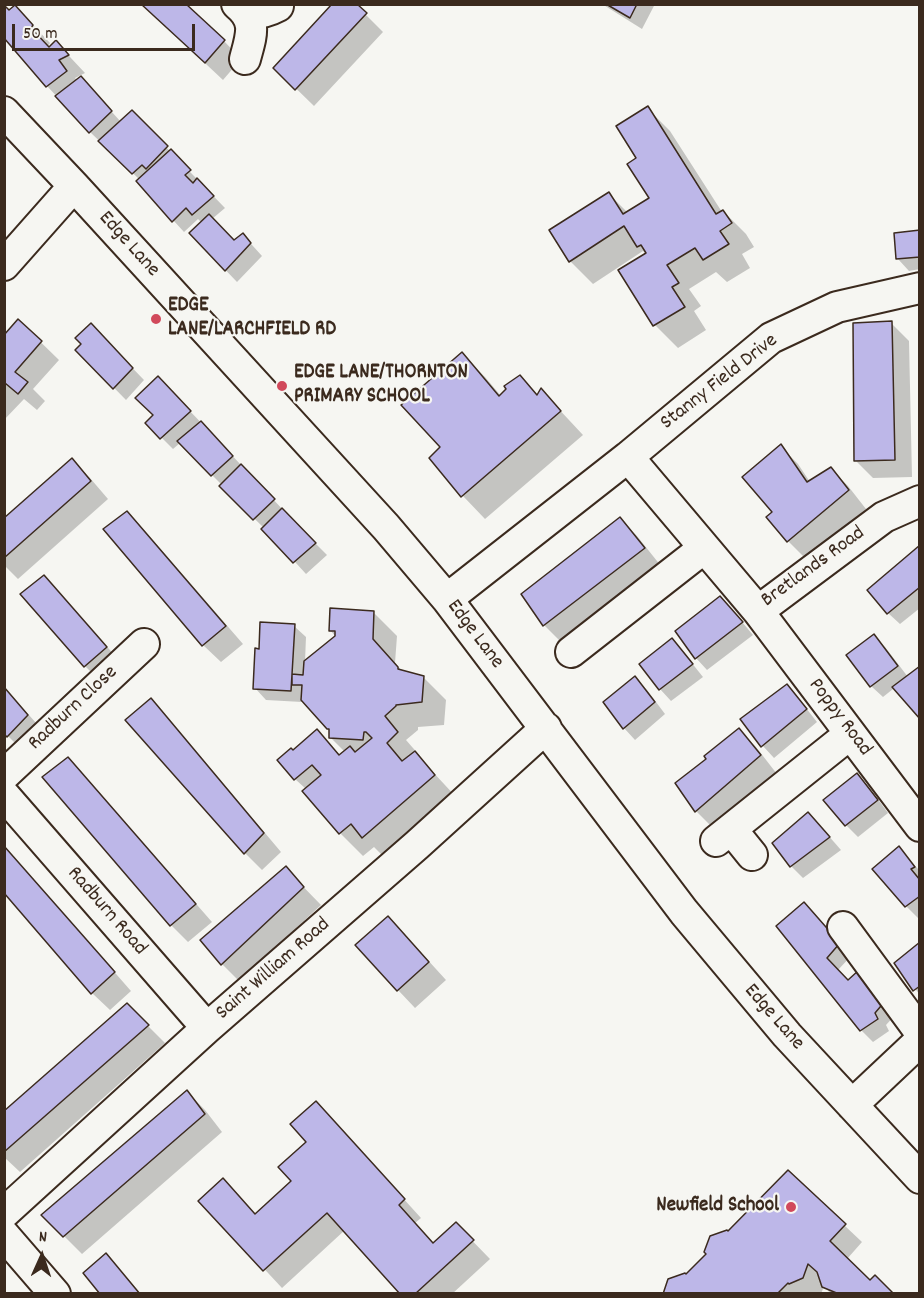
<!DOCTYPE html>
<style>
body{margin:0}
#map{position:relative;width:924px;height:1298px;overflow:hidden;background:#f6f6f2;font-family:Dekko,sans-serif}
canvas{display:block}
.frame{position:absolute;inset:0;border:6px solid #3b2a1e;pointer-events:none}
.north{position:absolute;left:12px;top:1226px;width:60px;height:60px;-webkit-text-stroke:4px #f6f6f2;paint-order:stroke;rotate:3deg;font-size:16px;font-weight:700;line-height:24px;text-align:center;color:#3b2a1e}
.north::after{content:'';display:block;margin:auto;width:21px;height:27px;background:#3b2a1e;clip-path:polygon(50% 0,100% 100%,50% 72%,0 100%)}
.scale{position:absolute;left:12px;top:24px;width:183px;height:27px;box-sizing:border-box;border:3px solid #3b2a1e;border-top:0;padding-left:8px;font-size:18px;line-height:21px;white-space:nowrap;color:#3b2a1e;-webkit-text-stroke:4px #f6f6f2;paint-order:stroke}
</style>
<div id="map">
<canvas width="924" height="1298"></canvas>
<div class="frame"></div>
<div class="north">N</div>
<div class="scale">50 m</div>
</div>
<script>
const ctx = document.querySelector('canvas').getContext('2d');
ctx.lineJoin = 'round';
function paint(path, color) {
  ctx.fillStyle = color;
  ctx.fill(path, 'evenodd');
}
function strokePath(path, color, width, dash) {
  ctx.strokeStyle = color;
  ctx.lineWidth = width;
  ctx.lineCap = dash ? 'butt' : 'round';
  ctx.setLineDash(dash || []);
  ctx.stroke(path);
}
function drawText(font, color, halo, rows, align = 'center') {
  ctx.font = font + ' Dekko,sans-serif';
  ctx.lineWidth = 4.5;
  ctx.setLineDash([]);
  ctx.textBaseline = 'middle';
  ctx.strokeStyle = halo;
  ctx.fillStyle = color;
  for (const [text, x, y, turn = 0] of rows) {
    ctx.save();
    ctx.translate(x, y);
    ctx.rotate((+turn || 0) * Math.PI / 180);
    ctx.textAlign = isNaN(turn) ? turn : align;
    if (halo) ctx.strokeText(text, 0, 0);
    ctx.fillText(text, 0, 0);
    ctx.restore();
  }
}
paint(new Path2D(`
 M142 4 224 41 241 59 223 80Z
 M355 4 383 32 314 106 275 68Z
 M602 4H655L642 29Z
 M9 12 33 25 50 43 48 46 50 48 56 42 85 73 75 78 77 81 81 78 121 122 132 112 225 208 212 219 234 241 243 235 262 256 237 282 191 234 202 223 198 219 184 232 173 220 140 180 90 132 47 86 4 36Z
 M647 108 670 131 722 212 723 211 746 234 754 247 742 254 750 268 727 282 716 272 689 289 701 306 694 311 706 330 678 348 655 325 647 255 643 251 593 284 570 261 609 194 628 213 651 199 638 159Z
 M920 231V269L909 271 898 259Z
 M19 321 59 360 33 389 45 401 37 410 24 399 4 420V337Z
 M891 323 909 341 912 477 873 478 855 460Z
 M91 325 144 380 126 400 77 350 83 344Z
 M462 354 485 377 501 396 520 377 538 395 541 390 583 435 485 519 463 496 431 458 443 447Z
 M158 378 212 434 285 512V513L327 555 306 574 264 528 221 486 222 485 180 443 173 449 147 423 155 416Z
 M780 446 798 464 810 482 831 469 848 486 866 509 806 559 788 541 768 518 774 512Z
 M72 460 90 478 108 499 18 579 4 565V520Z
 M127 513 145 531 243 644 221 662 203 645 105 530Z
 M620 519 637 536 661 566 562 643 544 625 523 595Z
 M920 547V608L900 624 888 613Z
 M44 577 61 594 123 665 103 684 85 666 23 594Z
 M731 609 753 635 707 670 696 658Z
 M374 613 397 636 395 663 403 672 423 677 446 700 444 725 418 727V730L406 740 420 756 419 757 457 798 386 859 374 847 363 856 340 833 304 791 306 789 295 779 293 752 317 731 341 756 345 752 330 737 331 731 302 699V702L266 700 255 688 260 651 294 626 306 637 305 662 336 637 330 630Z
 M873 636 885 647 908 677 883 697 871 686Z
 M683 652 703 677 671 701 660 689Z
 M635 678 647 690 665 714 635 740 624 728Z
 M787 686 798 698 817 722 774 758 763 746 743 720Z
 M4 687 45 733 25 753 4 732Z
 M151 700 168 718 281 852 262 870 245 853Z
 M739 730 756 747 777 774 713 828 696 811 709 759Z
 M68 759 85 777 212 922 188 942 171 925Z
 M857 775 869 787 888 813 858 837 846 825Z
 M820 826 841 850 803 878 791 866Z
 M4 846 131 991 110 1010 92 993 4 891Z
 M899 849 920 871V917L918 918 906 906 875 869Z
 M285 868 321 905 239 981 222 964Z
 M804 904 851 956 838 970 848 981 897 1013 886 1025 889 1031 873 1042 861 1030 778 926Z
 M405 935 446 980 415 1008 398 990Z
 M920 944V995L896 964Z
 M127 1005 165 1043 20 1172 4 1157V1113Z
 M187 1092 205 1110 222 1132 82 1254 43 1215Z
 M333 1121 421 1218 415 1223 434 1244 456 1224 490 1259 452 1294H402L345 1230 282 1288 201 1201 256 1215 293 1181Z
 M844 1225 862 1242 847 1259 870 1282 892 1294H831L824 1286 821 1294H665L686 1276Z
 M106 1255 123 1273 141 1294H102Z`), '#0003');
const building = new Path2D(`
 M141 4H186L225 40 205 63Z
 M332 4H357L367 13 295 90 273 68Z
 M606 4H637L630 18Z
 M4 5 9 10 15 5 33 25 31 28 49 47 56 40 69 55 59 60 67 71 46 87 4 38Z
 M81 76 112 111 89 133 55 96Z
 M648 106 716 214 723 210 732 223 720 231 729 244 703 260 695 248 667 265 679 283 672 287 685 307 653 326 618 270 646 253 641 245 637 247 624 226 569 262 549 230 609 192 623 214 649 198 627 164 636 158 616 126Z
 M132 110 168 146 146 169 142 165 132 174 98 141Z
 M171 149 191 170 185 175 193 183 197 178 214 196 192 215 186 208 172 222 136 181Z
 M209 214 234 240 243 233 251 243 225 271 189 233Z
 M920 230V257L896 259 894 233Z
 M18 319 42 341 15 372 28 382 18 394 5 383 4 384V335Z
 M892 321 895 460 854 461 853 323Z
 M91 323 133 368 113 389 75 350 81 344 75 338Z
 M462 352 499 396 506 389 504 386 520 375 537 395 541 388 561 411 461 497 429 458 440 447 401 405Z
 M158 376 191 411 160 439 145 423 153 415 135 398Z
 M201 421 233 456 211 476 177 441Z
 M781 444 807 482 831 467 849 490 787 542 766 517 772 512 742 477Z
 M72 458 91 481 4 558V518Z
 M241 464 275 499 253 520 219 486Z
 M282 508 316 543 293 563 261 529Z
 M127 511 226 626 202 646 103 529Z
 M620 517 645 548 543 626 521 594Z
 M920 545V587L887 614 867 590Z
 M44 575 107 647 84 667 20 594Z
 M720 596 743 622 695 659 675 631Z
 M330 608 374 611 373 639 398 667V669L424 676 422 702 396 705V706L385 716 398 732 387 743 402 761 415 751 435 775 362 838 351 824 339 834 302 791 321 775 312 765 294 780 277 760 291 748 293 750 317 729 339 755 350 746 355 752 372 738 366 732H364L363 740 329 738V729H327L301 700 302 685H292V674L303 675 304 661 335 636V631H329Z
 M260 622 295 624 291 691 253 689 255 648 259 649Z
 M874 634 898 666 870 687 846 655Z
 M672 638 693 664 659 690 639 664Z
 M920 666V719L892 687Z
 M635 676 655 702 623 729 603 702Z
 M787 684 807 709 761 747 740 719Z
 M4 687 28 715 7 737 4 734Z
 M151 698 264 833 244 854 125 720Z
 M739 728 761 755 695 812 675 783 706 759 704 756Z
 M68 757 196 904 170 926 42 777Z
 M857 773 878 800 845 826 823 800Z
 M808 812 830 837 790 867 772 843Z
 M4 846 115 972 91 994 4 893Z
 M899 846 915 867 911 869 920 880V896L905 907 872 869Z
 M286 866 304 887 221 965 200 940Z
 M804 902 840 943 827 958 848 980 859 970 886 1000 875 1013 878 1019 860 1031 776 926Z
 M388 916 429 962 397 991 355 945Z
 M920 942V986L913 991 894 963Z
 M127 1003 149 1025 4 1152V1111Z
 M187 1090 205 1114 63 1237 41 1215Z
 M316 1101 405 1199 399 1205 433 1243 456 1222 474 1240 415 1294H400L327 1213 263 1271 198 1201 223 1178 255 1214 291 1181 278 1167 306 1142 290 1124Z
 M788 1170 846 1224 830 1241 870 1280 875 1275 894 1294H839L822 1287 817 1272 808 1264 803 1278 789 1284 788 1283 777 1294H663L668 1279 685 1273 686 1274 706 1254 704 1252 710 1236 727 1230 728 1231Z
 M106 1253 140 1294H100L83 1273Z`);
paint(building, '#bdb7e8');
strokePath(building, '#3b2a1e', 1.5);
const minor = new Path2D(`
 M237 4C258 21 251 36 245 59
 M246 13C258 14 267 12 278 6
 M4 112 74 186 386 527 447 599 684 912 787 1035 920 1178
 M4 265 74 186
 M628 457 758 611 920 826
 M447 599 628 457 771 338 837 307 920 288
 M758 611 884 517 920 501
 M571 652 704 548
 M4 775 144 644
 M4 795 207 1028
 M731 829 752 855
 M716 841 850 734
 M843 927 920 1032
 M852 1105 920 1041
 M4 1213 207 1028 417 845 546 728
 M4 1235 55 1294`);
strokePath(minor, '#3b2a1e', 34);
strokePath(minor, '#f6f6f2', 30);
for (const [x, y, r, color] of [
 [156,319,6,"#d1495b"],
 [282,386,6,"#d1495b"],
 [791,1207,6,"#d1495b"]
]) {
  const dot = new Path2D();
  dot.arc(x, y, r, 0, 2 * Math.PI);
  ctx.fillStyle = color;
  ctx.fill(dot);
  strokePath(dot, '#f6f6f2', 2);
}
drawText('21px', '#3b2a1e', '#f6f6f2', [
 ["Edge Lane",128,245,48],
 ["Stanny Field Drive",720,383,-38],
 ["Bretlands Road",814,568,-36],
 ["Edge Lane",474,635,53],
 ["Radburn Close",74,709,-43],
 ["Poppy Road",839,718,53],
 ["Radburn Road",106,912,49],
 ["Saint William Road",274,970,-41],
 ["Edge Lane",773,1018,49]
]);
drawText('bold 21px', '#3b2a1e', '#f6f6f2', [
 ["EDGE",168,307],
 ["LANE/LARCHFIELD RD",168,331],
 ["EDGE LANE/THORNTON",294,374],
 ["PRIMARY SCHOOL",294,398],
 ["Newfield School",779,1207,"right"]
], 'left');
</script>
